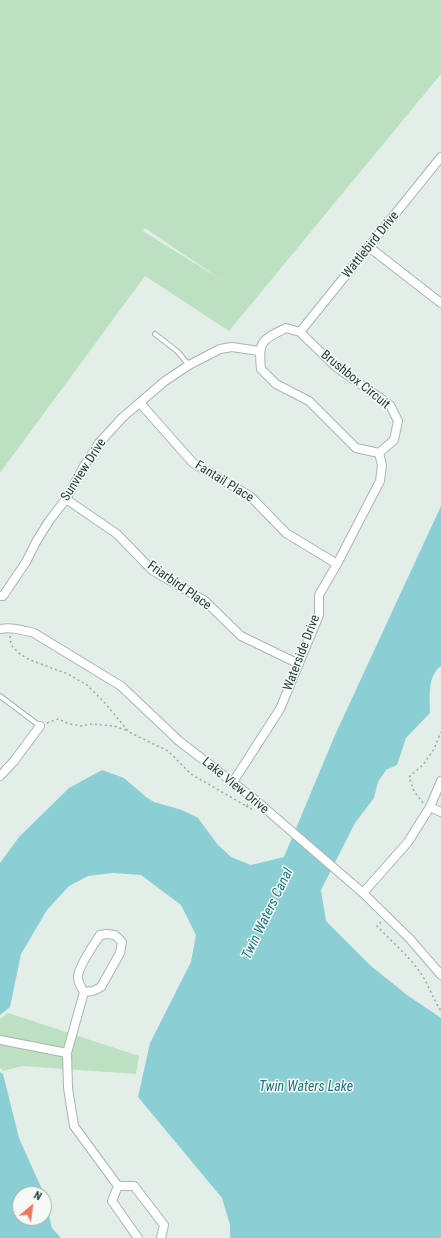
<!DOCTYPE html>
<style>
body{margin:0}
#map{position:relative;width:441px;height:1238px;overflow:hidden;background:#e4eee9;font-family:"Roboto Condensed",sans-serif}
canvas{display:block}
.north{position:absolute;left:12px;top:1186px;width:40px;height:40px;box-sizing:border-box;background:#f5faf7;border:1px solid #a1b0aa;border-radius:50%;rotate:29deg;font-size:11px;font-weight:700;line-height:16px;text-align:center;color:#234136}
.north::after{content:'';display:block;margin:auto;width:14px;height:18px;background:#f6745a;clip-path:polygon(50% 0,100% 100%,50% 72%,0 100%)}
</style>
<div id="map">
<canvas width="441" height="1238"></canvas>
<div class="north">N</div>
</div>
<script>
const ctx = document.querySelector('canvas').getContext('2d');
ctx.lineJoin = 'round';
function paint(path, color) {
  ctx.fillStyle = color;
  ctx.fill(path, 'evenodd');
}
function strokePath(path, color, width, dash) {
  ctx.strokeStyle = color;
  ctx.lineWidth = width;
  ctx.lineCap = dash ? 'butt' : 'round';
  ctx.setLineDash(dash || []);
  ctx.stroke(path);
}
function drawText(font, color, halo, rows, align = 'center') {
  ctx.font = font + ' "Roboto Condensed",sans-serif';
  ctx.lineWidth = 3;
  ctx.setLineDash([]);
  ctx.textBaseline = 'middle';
  ctx.strokeStyle = halo;
  ctx.fillStyle = color;
  for (const [text, x, y, turn = 0] of rows) {
    ctx.save();
    ctx.translate(x, y);
    ctx.rotate((+turn || 0) * Math.PI / 180);
    ctx.textAlign = isNaN(turn) ? turn : align;
    if (halo) ctx.strokeText(text, 0, 0);
    ctx.fillText(text, 0, 0);
    ctx.restore();
  }
}
paint(new Path2D(`
 M0 0H441V74L229 331 145 276 0 473ZM145 228 223 281 143 231Z
 M8 1013 139 1056 136 1074 22 1066 3 1071 0 1068V1019Z`), '#bde0c3');
paint(new Path2D(`
 M441 506V666C427 676 430 697 430 713L406 738 397 765 386 770 378 782 374 798 355 823 321 890 326 921 371 966 407 995 441 1018V1238H230V1225L222 1198 138 1097 150 1043 191 962 196 935 181 905 141 875 113 873 88 876 69 886 47 910 21 954 10 1007 0 1015V863L19 837 69 788 102 770 124 778 146 797 154 802 182 810 198 818 218 845 231 857 251 865 284 857 335 735Z
 M0 1072 3 1074 19 1138 44 1194H20V1218H44V1195L52 1228 61 1238H0Z`), '#8bcfd4');
const service = new Path2D(`
 M155 334 177 351 189 365
 M0 696 40 726`);
const minor = new Path2D(`
 M369 247 441 303
 M286 328 300 332 336 367 390 405 398 421 394 440 379 453 356 448 309 401 276 384 261 369C258 340 262 340 286 328Z
 M300 332 441 157
 M140 403 193 463 250 496 286 533 337 564
 M66 499 117 534 152 570 205 601 241 636 299 664
 M0 596H3L26 562 36 542 49 521 66 499 84 466 99 443 123 417 165 381 189 365 220 349 232 347 259 351
 M0 629C12 627 22 630 34 633L121 686 179 741 253 798 363 893 410 939 441 975
 M0 776 14 761 40 726
 M233 782 280 709 319 615V595L337 564 380 481 382 465 379 453
 M430 807 441 812
 M363 893 408 842 430 807 441 781
 M107 934 115 935 122 942 120 953 101 987 93 991 84 992C81 987 78 983 78 977 78 967 94 944 100 935Z
 M84 992 67 1053 68 1088 74 1126 118 1186
 M0 1040 67 1053
 M138 1238 112 1201 118 1186H134L164 1225 161 1238`);
strokePath(service, '#a6b7b0', 6);
strokePath(minor, '#a6b7b0', 10);
strokePath(new Path2D(`
 M10 636 11 645 20 654 30 660 68 674 87 685 104 702 129 732 168 751 191 774 246 806 248 804
 M47 723 58 719 70 724 82 726 91 724 114 726 128 731
 M423 803 414 791 409 777 423 765 434 749 441 732
 M246 806 253 810
 M381 922 377 926C392 942 410 957 422 975 429 986 433 999 441 1011`), '#84b3a0', 1.5, [2, 3]);
strokePath(service, '#fff', 4);
strokePath(minor, '#fff', 8);
drawText('13px', '#234136', '#f5faf7', [
 ["Wattlebird Drive",371,245,-51],
 ["Brushbox Circuit",355,380,39],
 ["Sunview Drive",84,470,-57],
 ["Fantail Place",224,482,32],
 ["Friarbird Place",179,586,35],
 ["Waterside Drive",302,653,-69],
 ["Lake View Drive",235,786,39]
]);
drawText('italic 14px', '#1a777f', '#f5faf7', [
 ["Twin Waters Canal",268,914,-64],
 ["Twin Waters Lake",306,1087]
]);
</script>
